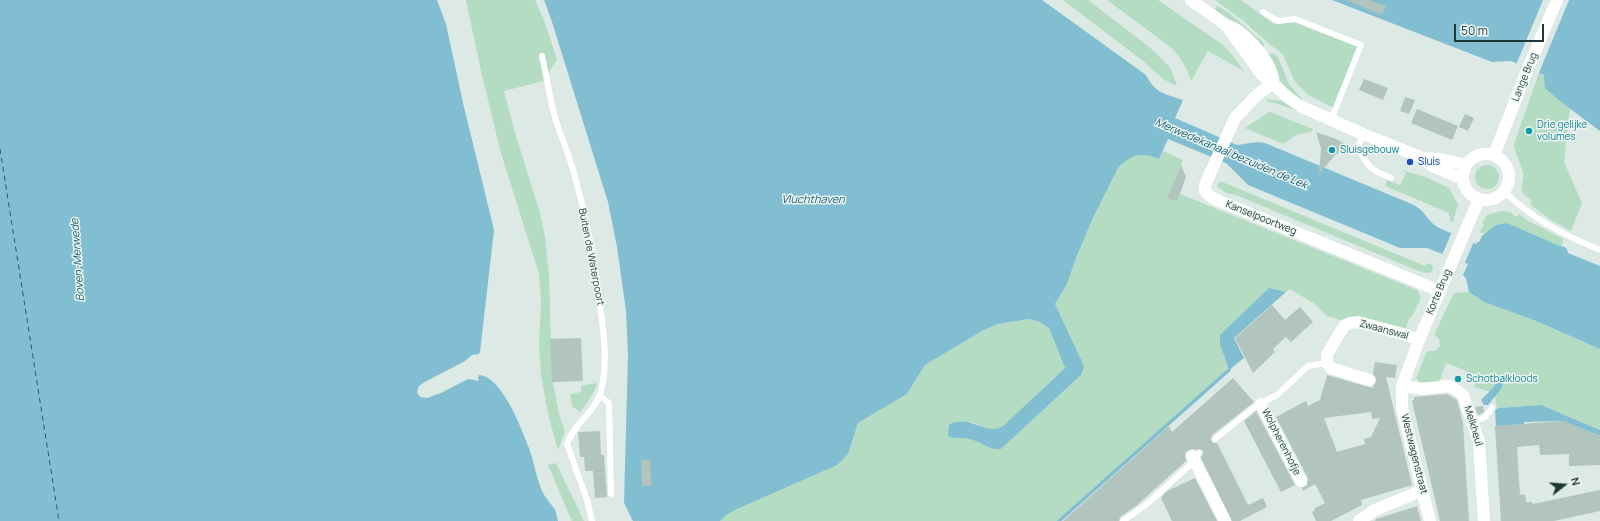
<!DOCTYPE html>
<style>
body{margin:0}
#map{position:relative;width:1600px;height:521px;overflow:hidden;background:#dce9e5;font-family:Manrope,sans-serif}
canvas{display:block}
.north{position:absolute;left:1544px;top:465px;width:40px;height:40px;-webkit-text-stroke:3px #edf6f2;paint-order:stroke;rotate:73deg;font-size:11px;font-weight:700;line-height:16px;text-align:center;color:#1e3934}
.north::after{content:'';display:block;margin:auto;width:14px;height:18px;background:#1e3934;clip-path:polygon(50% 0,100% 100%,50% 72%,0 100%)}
.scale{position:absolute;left:1454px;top:24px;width:90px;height:18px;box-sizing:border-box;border:2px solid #1e3934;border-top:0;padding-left:5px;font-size:12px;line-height:14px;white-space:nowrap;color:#1e3934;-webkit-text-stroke:3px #edf6f2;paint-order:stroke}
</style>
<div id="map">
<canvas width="1600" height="521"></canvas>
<div class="north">N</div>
<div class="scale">50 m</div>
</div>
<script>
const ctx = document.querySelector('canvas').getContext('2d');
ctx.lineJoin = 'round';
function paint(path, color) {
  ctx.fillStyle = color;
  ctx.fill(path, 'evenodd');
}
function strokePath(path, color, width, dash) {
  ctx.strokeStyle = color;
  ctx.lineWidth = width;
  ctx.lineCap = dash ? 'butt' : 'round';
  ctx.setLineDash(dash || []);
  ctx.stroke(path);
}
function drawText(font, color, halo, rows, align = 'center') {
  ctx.font = font + ' Manrope,sans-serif';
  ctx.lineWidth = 3;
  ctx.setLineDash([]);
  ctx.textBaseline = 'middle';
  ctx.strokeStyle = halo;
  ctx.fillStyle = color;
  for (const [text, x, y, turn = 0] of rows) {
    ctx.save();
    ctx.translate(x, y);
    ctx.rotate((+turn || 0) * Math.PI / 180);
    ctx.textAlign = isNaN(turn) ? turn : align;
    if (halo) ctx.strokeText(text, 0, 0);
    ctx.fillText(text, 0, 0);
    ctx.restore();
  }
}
paint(new Path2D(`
 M466 0H535L544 20 557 59 543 81 504 91 516 136 540 213 545 237 549 275 551 346 553 383 559 414 565 432 558 450 549 418 541 376 539 345 541 301 539 274 501 153 481 71Z
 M1063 0H1088L1148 46 1161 58 1171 69 1177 86 1163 79 1143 61Z
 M1107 0H1158L1223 45 1233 56 1244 71 1208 51 1191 81C1187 68 1181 59 1173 49Z
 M1215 0H1241L1274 24 1294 22 1302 24 1358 46 1334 108 1308 95 1295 82 1283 55 1279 51 1270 45 1245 22Z
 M1217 6 1229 13 1263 42 1264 46 1261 49 1234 23 1216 11 1215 9Z
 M1270 54H1275L1278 57 1289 84 1303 100C1286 95 1274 70 1266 55Z
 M1539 73 1544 76 1561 102 1570 108 1564 162 1582 203 1571 231 1549 219 1530 204 1532 201C1529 198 1524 195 1522 192 1520 189 1524 179 1523 174 1522 162 1514 155 1514 144Z
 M1266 99 1282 101 1297 111 1275 103 1268 102Z
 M1269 112H1270L1313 129 1311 132 1296 135 1283 144 1245 128Z
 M1163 151 1183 160 1167 198 1177 202 1180 194 1417 290 1421 297 1412 317H1410L1404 332 1355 317 1340 320 1327 316 1315 304 1290 289 1286 292 1269 289 1220 344 1229 370 1201 393 1057 521H720L726 515 737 509 848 454 858 423 907 394 925 365 982 331 998 324 1029 319 1040 322 1049 328 1065 368 1003 426C992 433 983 427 972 422L948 436C959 442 960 436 969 439 980 441 991 451 1001 449L1081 375 1063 321 1055 304 1067 284 1076 258 1092 220 1118 168C1132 154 1141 152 1159 159Z
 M1475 177a12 12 0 1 1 24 0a12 12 0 1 1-24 0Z
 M1401 170 1423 176 1449 188 1458 204 1453 222 1450 221 1451 217 1449 216V213L1385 186 1387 180 1400 185 1406 173Z
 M1220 181 1425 266 1428 263 1433 266 1432 272 1425 273 1416 270 1236 195 1226 193 1217 186Z
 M1501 211 1510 212 1516 217 1519 214 1527 220 1563 239 1562 247 1507 223 1496 225 1485 234 1480 232 1484 224 1482 223 1487 215Z
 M1469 292 1484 302 1536 321 1600 349V430L1541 405 1497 408 1494 393 1474 387 1477 375 1446 363 1439 382H1419L1416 378 1427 351H1435L1440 346 1439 339 1434 335 1454 293Z
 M597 383C594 395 587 402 580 412L572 406 570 394 581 392V386Z
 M556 463 584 521H572L571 519 548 465Z`), '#b4dcc2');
paint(new Path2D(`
 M0 0H437L446 24 463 103 494 230 480 352 479 354 472 355 465 361 423 383 419 386 417 392 420 397 427 398 441 393 468 379 479 381 478 377 479 375C502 376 522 430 529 448 534 462 536 476 541 489 544 496 549 501 553 507 556 510 557 517 558 521H0Z
 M544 0H1042L1146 75C1155 93 1165 94 1183 100L1175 118 1237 145C1247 144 1256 141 1265 143L1414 205C1424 210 1428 221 1437 227L1476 244 1477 242H1479L1482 236 1496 225 1507 223 1562 247 1563 246 1567 249 1568 253 1600 266V349L1536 321 1484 302 1469 292 1466 278 1463 275 1468 264 1427 248H1400L1248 185 1226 163 1168 139 1159 159C1141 152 1132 154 1118 168L1092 220 1076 258 1067 284 1055 304 1084 366 1081 375 1001 449C990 451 980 441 969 439 960 436 959 441 948 436L949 425C970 413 985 437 1003 426L1065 368 1049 328 1040 322 1029 319 998 324 982 331 925 365 907 394 858 423 848 454 837 465 737 509 726 515 720 521H633L624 503 628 354 626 311 617 247 608 202 552 22Z
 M1332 0H1600V131L1561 102 1545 88 1544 75 1511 61 1492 62Z
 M1269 288 1286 292 1234 338 1244 358 1229 370 1220 344V335Z
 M1499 376 1505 377 1501 389 1488 405H1484L1481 400 1494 387Z
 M1541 405 1600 430V436L1563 421 1524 422V424L1496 426 1495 410 1498 408Z`), '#81bed2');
paint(new Path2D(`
 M1543 0H1569L1538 75 1516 65Z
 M1452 232 1474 241 1464 265 1442 255Z`), '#dce9e5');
strokePath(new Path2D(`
 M1059 521 1229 370`), '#81bed2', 3.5);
strokePath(new Path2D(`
 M0 149 59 521`), '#175e76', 1, [5, 4]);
paint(new Path2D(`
 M1346 0H1369L1386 6 1382 15Z
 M1364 79 1388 88 1383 100 1359 90Z
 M1405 97 1415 100 1409 114 1400 111Z
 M1417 109 1458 126 1452 140 1411 123Z
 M1465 114 1474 118 1468 131 1459 127Z
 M1316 132 1334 138 1351 147 1336 154 1319 174 1321 148Z
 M1181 165 1186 177 1177 202 1167 198Z
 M1272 305 1285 320 1300 307 1313 322 1291 342 1286 337 1273 349 1275 352 1253 373 1235 338Z
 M581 338 583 381 552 382 550 339Z
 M1375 362 1397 365 1395 378 1386 377 1412 485 1361 500 1362 505 1331 521H1316L1312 512 1314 511 1315 508 1325 503 1315 484 1303 491 1302 488 1307 485 1308 478 1276 417 1306 401 1308 406 1320 400 1327 375 1372 388 1376 382V378L1373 374ZM1371 412 1372 419 1380 418 1371 437 1364 439 1365 444 1337 452 1324 418Z
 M1233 378 1254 402 1212 435 1211 440 1213 443H1217L1248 505 1263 498 1267 507 1240 521H1232L1201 458 1203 454V451L1200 449 1196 450 1192 449 1186 452 1185 456 1186 461 1136 506 1120 517 1119 521H1063L1169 426 1172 432Z
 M1447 394 1457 400 1459 406 1458 408 1459 407 1463 423 1469 521H1440L1412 401 1414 400V397Z
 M1483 406 1484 412 1478 415 1475 407Z
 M1256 411 1295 485 1281 492 1244 421Z
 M1563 421 1600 436V465L1569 466V454L1540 455 1539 445 1517 447 1520 495 1525 494 1526 502H1532L1533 504 1600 490V511L1554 521H1501L1495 426Z
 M600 431 601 455H604L607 497 595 498 593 471H585L584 457H580L578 432Z
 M650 459 651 486H642L641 460Z
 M1195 478 1217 521H1172L1161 498 1167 491Z
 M1417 506 1421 521H1375L1376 519Z`), '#b2c4be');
strokePath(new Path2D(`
 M1263 12 1278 21 1295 19 1361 45 1331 120
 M542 56C547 78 550 100 556 121 562 139 569 155 574 173 586 216 595 262 600 306 604 333 608 364 601 391 596 412 573 424 567 444L587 500 592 521
 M1363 134 1358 147C1369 168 1369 169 1391 178
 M1505 192C1532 219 1564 235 1600 250
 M600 396 609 403 611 494
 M1473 422 1485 417 1492 408
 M1215 439 1256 406 1277 395 1308 366 1327 363
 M1123 521 1147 504 1190 465 1199 453`), '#fff', 6);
strokePath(new Path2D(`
 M1273 83 1257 95 1235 118 1205 185C1203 193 1210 196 1217 200L1440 291
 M1369 380 1337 370 1331 368 1327 363V354L1344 326 1350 323 1358 322 1403 334 1419 340
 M1402 386 1423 389 1447 386 1452 387 1463 395 1479 442 1484 521
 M1261 404 1301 481
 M1192 456 1225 521
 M1359 521 1375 510 1423 490
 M1430 521 1402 408V386L1419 340 1479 199`), '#fff', 12);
strokePath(new Path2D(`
 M1191 0 1226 25C1244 29 1275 65 1273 83
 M1226 25 1262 75 1289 98 1300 106 1363 134 1423 158 1441 159 1466 165
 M1463 177a23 23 0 1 1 46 0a23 23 0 1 1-46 0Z
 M1494 155 1526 73 1557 0
 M1423 158 1430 165 1463 179`), '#fff', 12);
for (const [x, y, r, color] of [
 [1529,131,4,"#0f9aa8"],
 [1332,150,4,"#0f9aa8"],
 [1410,162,4,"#1a4fb4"],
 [1458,379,4,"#0f9aa8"]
]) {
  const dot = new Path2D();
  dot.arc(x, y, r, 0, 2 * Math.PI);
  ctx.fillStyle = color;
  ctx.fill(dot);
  strokePath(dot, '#edf6f2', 1.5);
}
drawText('10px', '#1e3934', '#edf6f2', [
 ["Lange Brug",1525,77,-68],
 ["Kanselpoortweg",1261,218,22],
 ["Buiten de Waterpoort",591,257,79],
 ["Korte Brug",1439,292,-67],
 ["Zwaanswal",1384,330,15],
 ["Melkheul",1473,426,73],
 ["Wolpherenhofje",1281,442,63],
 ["Westwagenstraat",1414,454,76]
]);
drawText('10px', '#0d838f', '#edf6f2', [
 ["Drie gelijke",1537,125],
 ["volumes",1537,137],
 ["Sluisgebouw",1340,150],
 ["Schotbalkloods",1466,379]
], 'left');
drawText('10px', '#164399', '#edf6f2', [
 ["Sluis",1418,162]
], 'left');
drawText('italic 11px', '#175e76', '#edf6f2', [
 ["Merwedekanaal bezuiden de Lek",1231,154,23],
 ["Vluchthaven",813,200],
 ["Boven-Merwede",78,260,-94]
]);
</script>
